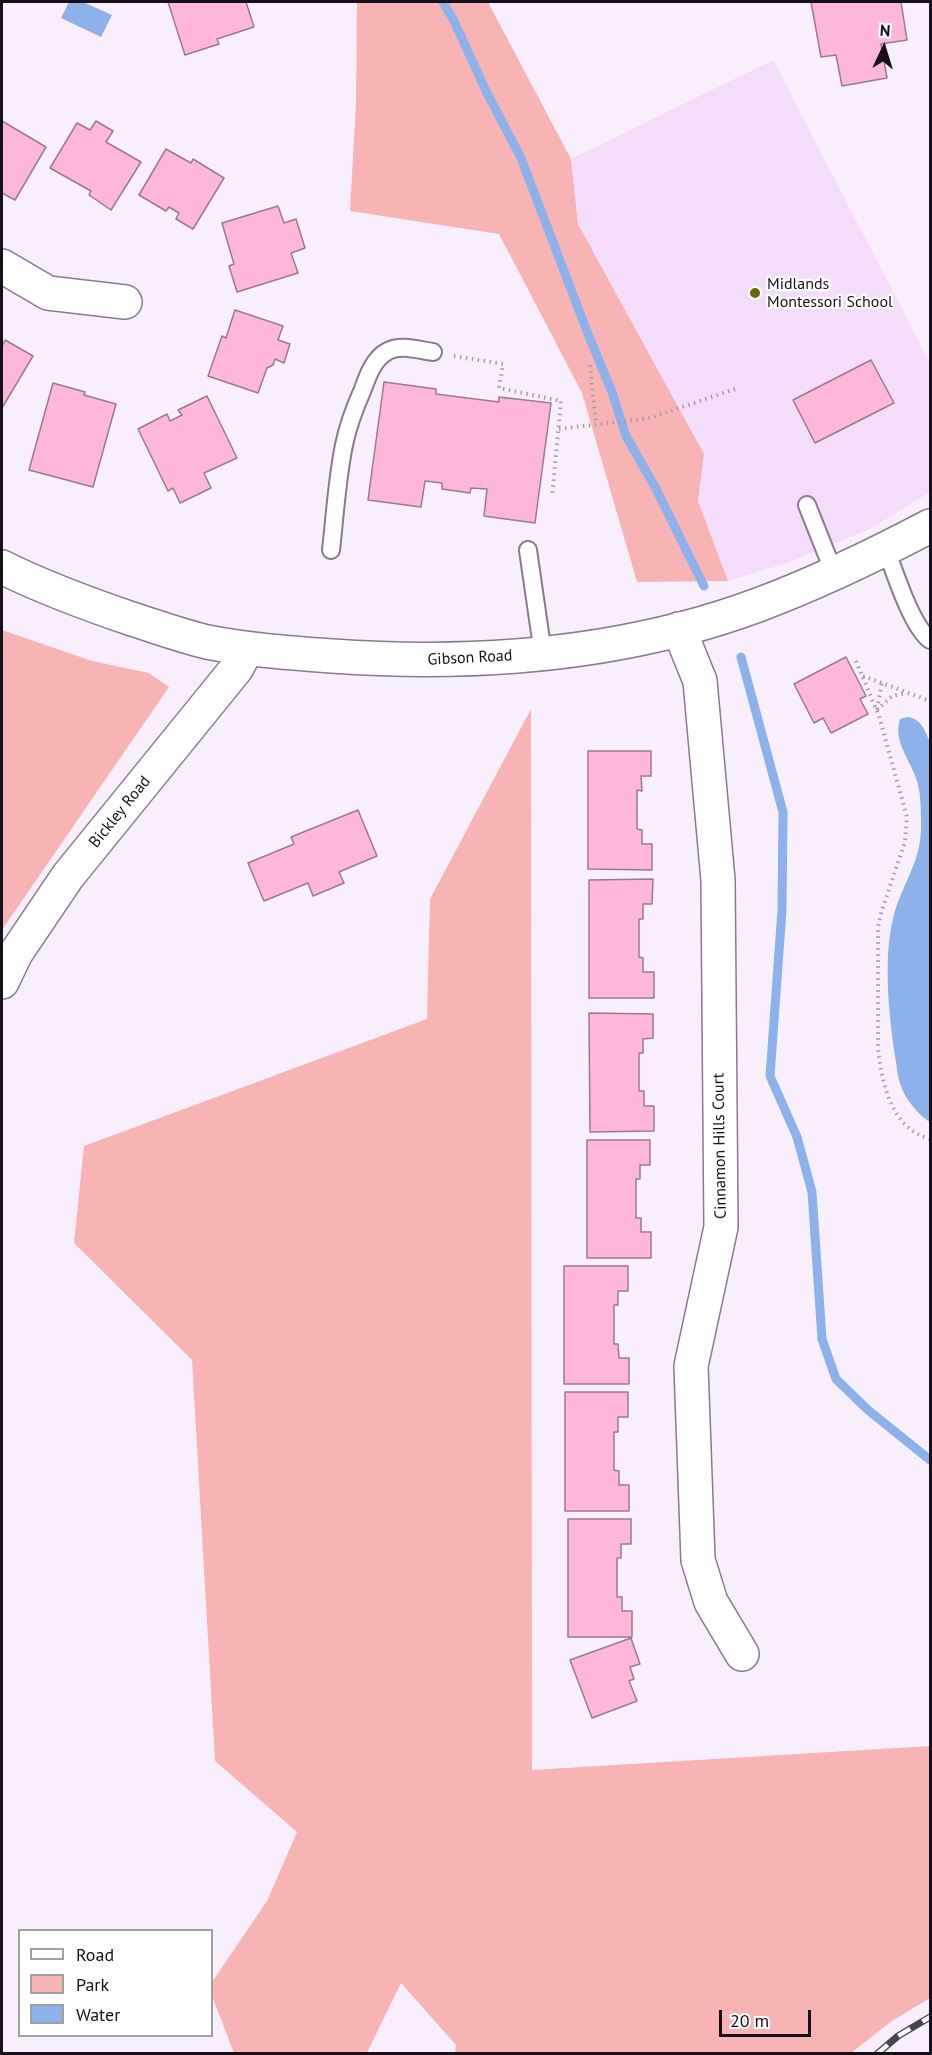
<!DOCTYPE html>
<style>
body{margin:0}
#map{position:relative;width:932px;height:2055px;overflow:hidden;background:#f9effc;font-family:"PT Sans",sans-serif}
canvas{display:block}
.frame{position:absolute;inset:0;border:3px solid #170f19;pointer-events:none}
.legend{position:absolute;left:18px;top:1929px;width:195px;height:108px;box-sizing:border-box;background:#fff;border:2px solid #a29fa3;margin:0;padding:8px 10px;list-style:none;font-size:18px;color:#170f19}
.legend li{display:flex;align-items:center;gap:12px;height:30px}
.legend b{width:30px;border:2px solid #a29fa3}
.north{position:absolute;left:854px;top:18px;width:60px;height:60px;-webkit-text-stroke:4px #fff;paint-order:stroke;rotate:4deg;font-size:16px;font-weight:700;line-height:24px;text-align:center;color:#170f19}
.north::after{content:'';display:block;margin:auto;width:21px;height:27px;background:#170f19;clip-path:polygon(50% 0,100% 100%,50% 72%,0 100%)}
.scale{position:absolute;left:719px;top:2010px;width:92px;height:27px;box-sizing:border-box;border:3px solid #170f19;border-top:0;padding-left:8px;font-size:18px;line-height:21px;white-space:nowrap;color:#170f19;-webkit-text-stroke:4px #fff;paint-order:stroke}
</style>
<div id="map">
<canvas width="932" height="2055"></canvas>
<div class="frame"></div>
<ul class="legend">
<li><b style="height:8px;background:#fff"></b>Road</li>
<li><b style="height:16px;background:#f8b4b5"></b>Park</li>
<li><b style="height:16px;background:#8cb1eb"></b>Water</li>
</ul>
<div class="north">N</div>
<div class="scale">20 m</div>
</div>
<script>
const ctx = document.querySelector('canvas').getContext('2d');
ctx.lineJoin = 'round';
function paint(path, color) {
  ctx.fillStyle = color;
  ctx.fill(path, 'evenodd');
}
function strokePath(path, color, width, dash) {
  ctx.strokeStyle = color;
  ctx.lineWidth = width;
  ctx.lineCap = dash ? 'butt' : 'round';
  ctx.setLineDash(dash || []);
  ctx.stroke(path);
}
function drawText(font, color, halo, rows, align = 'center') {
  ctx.font = font + ' "PT Sans",sans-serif';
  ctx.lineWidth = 4.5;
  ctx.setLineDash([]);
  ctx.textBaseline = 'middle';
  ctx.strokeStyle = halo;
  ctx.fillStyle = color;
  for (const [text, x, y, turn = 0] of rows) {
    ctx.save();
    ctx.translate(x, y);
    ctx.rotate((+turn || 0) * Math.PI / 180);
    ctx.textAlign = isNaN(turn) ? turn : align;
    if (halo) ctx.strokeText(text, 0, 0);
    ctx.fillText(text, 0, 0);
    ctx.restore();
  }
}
paint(new Path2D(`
 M773 60 930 363V492L872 528 787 563 728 581 698 501 704 454 578 224 571 159Z`), '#f4ddfb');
paint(new Path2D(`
 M357 2H492L489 4 571 159 578 224 704 454 698 501 728 581 637 582 582 393 499 234 350 211 356 103Z
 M2 630 92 661 149 673 169 687 2 930Z
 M531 709 532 1770 930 1746V1998L892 2021 851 2053H455L456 2045 401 1983 367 2053H234L212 1996V1982L267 1901 297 1832 215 1761 192 1360 74 1243 84 1146 427 1019 430 899Z`), '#f8b4b5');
paint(new Path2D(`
 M69 2H83L112 15 101 37 61 18Z
 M907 717C921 718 925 731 930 742V1122C917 1114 904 1097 900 1083 897 1075 897 1065 895 1056 889 1015 883 960 893 919 901 884 922 863 921 824 921 810 921 791 916 778 909 758 893 741 900 719Z`), '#8cb1eb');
strokePath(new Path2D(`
 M443 2 454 21 486 91 521 158 588 334 612 392 626 436 655 487 704 586
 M741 657 783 812 782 910 770 1076 797 1137 812 1192 822 1339 836 1379 868 1410 930 1460`), '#8cb1eb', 9);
const building = new Path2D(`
 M168 2H246L254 27 217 39 219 44 185 55Z
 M811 2H901L907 40 881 44 887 78 842 86 836 55 821 57Z
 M2 121 46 147 15 200 2 193Z
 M96 121 113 131 106 142 141 162 111 210 89 195 91 191 50 168 77 123 90 130Z
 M166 149 191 163 193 159 224 178 193 229 176 219 179 213 169 207 166 211 139 195Z
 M278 206 284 223 296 219 305 248 291 253 298 273 237 292 229 266 234 264 222 223Z
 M235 310 283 326 278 340 290 344 284 363 275 359 273 365 267 368 258 393 208 376 222 336 226 338Z
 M5 340 33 356 2 408V347Z
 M871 360 894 403 815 443 793 400Z
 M384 382 436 389V394L499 402V397L551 403 535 523 484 516 487 489 471 488 470 493 442 489V483L425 481 421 507 368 500Z
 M53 383 85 392 84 395 116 404 93 487 29 470Z
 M207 396 237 458 204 473 211 488 180 503 173 488 168 491 138 429 167 414 170 421 182 415 178 410Z
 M846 657 866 696 860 699 868 714 831 733 823 718 814 723 794 684Z
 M588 751H651V776H641L642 791 637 790V829L642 830V844H652V870L588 869Z
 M358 810 377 856 339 872 344 883 313 896 308 883 264 901 248 863 294 844 291 837Z
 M653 879 652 904H643V919H639V957L643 958V972H654V998H589V880Z
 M589 1013 653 1014V1038L643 1039V1053H639V1091H644V1106H654V1131L590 1132Z
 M587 1140H650V1165H640V1179H636V1218H641V1232H651V1258H587Z
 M564 1266H628V1291H618V1305H614V1344H618L619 1358H629V1384H564Z
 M565 1392H628V1417H618V1432H614V1470L619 1471V1485H629V1511H565Z
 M568 1519H631V1544H621V1558H617V1597H622V1611H632V1637H568Z
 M631 1638 640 1664 630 1667 634 1679 629 1681 637 1701 592 1718 570 1660Z`);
paint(building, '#feb7d9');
strokePath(building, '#9c7a8a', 1.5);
const service = new Path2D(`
 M807 505 834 573
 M886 549C895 573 911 625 930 640
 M331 550C335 515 337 479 344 445 348 425 355 407 363 389 368 375 374 358 388 351 401 344 418 350 433 352
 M528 550 543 654`);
const minor = new Path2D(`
 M2 266 48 293 125 302
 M679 629 700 681 718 880 721 1227 691 1366 698 1560 711 1602 742 1654
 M2 982 16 953 68 876 236 669 247 649`);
const tertiary = new Path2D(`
 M2 567C44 588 88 604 132 619 157 627 182 636 207 642 248 650 290 653 332 656 475 666 623 655 758 605 817 583 875 555 930 526`);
strokePath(service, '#8d7793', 20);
strokePath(minor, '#8d7793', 36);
strokePath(tertiary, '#8d7793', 36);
strokePath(new Path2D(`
 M454 356 503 364 499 388 561 401 552 497
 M590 365 596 424
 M559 429 650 418 738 388
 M856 661 879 716 907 817 905 842 882 910 878 927V1048C882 1084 891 1128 930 1139
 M863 676 930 701
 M877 709 882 683
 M877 710 892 696 906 693`), '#a69da8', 4, [1.5, 4.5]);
strokePath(service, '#fff', 16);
strokePath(minor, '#fff', 33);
strokePath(tertiary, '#fff', 33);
const rail = new Path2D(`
 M877 2054 898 2036 930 2017`);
strokePath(rail, '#4b434d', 7);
strokePath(rail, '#fff', 4.5, [14]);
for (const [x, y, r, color] of [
 [755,293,6,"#6b6800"]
]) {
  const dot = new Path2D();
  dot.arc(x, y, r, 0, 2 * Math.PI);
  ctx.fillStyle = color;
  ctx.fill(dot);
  strokePath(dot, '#fff', 2);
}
drawText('16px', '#170f19', '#fff', [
 ["Midlands",767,284],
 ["Montessori School",767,302]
], 'left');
drawText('16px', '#170f19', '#fff', [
 ["Gibson Road",470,658,-3],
 ["Bickley Road",120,812,-51],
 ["Cinnamon Hills Court",720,1146,-91]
]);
</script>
